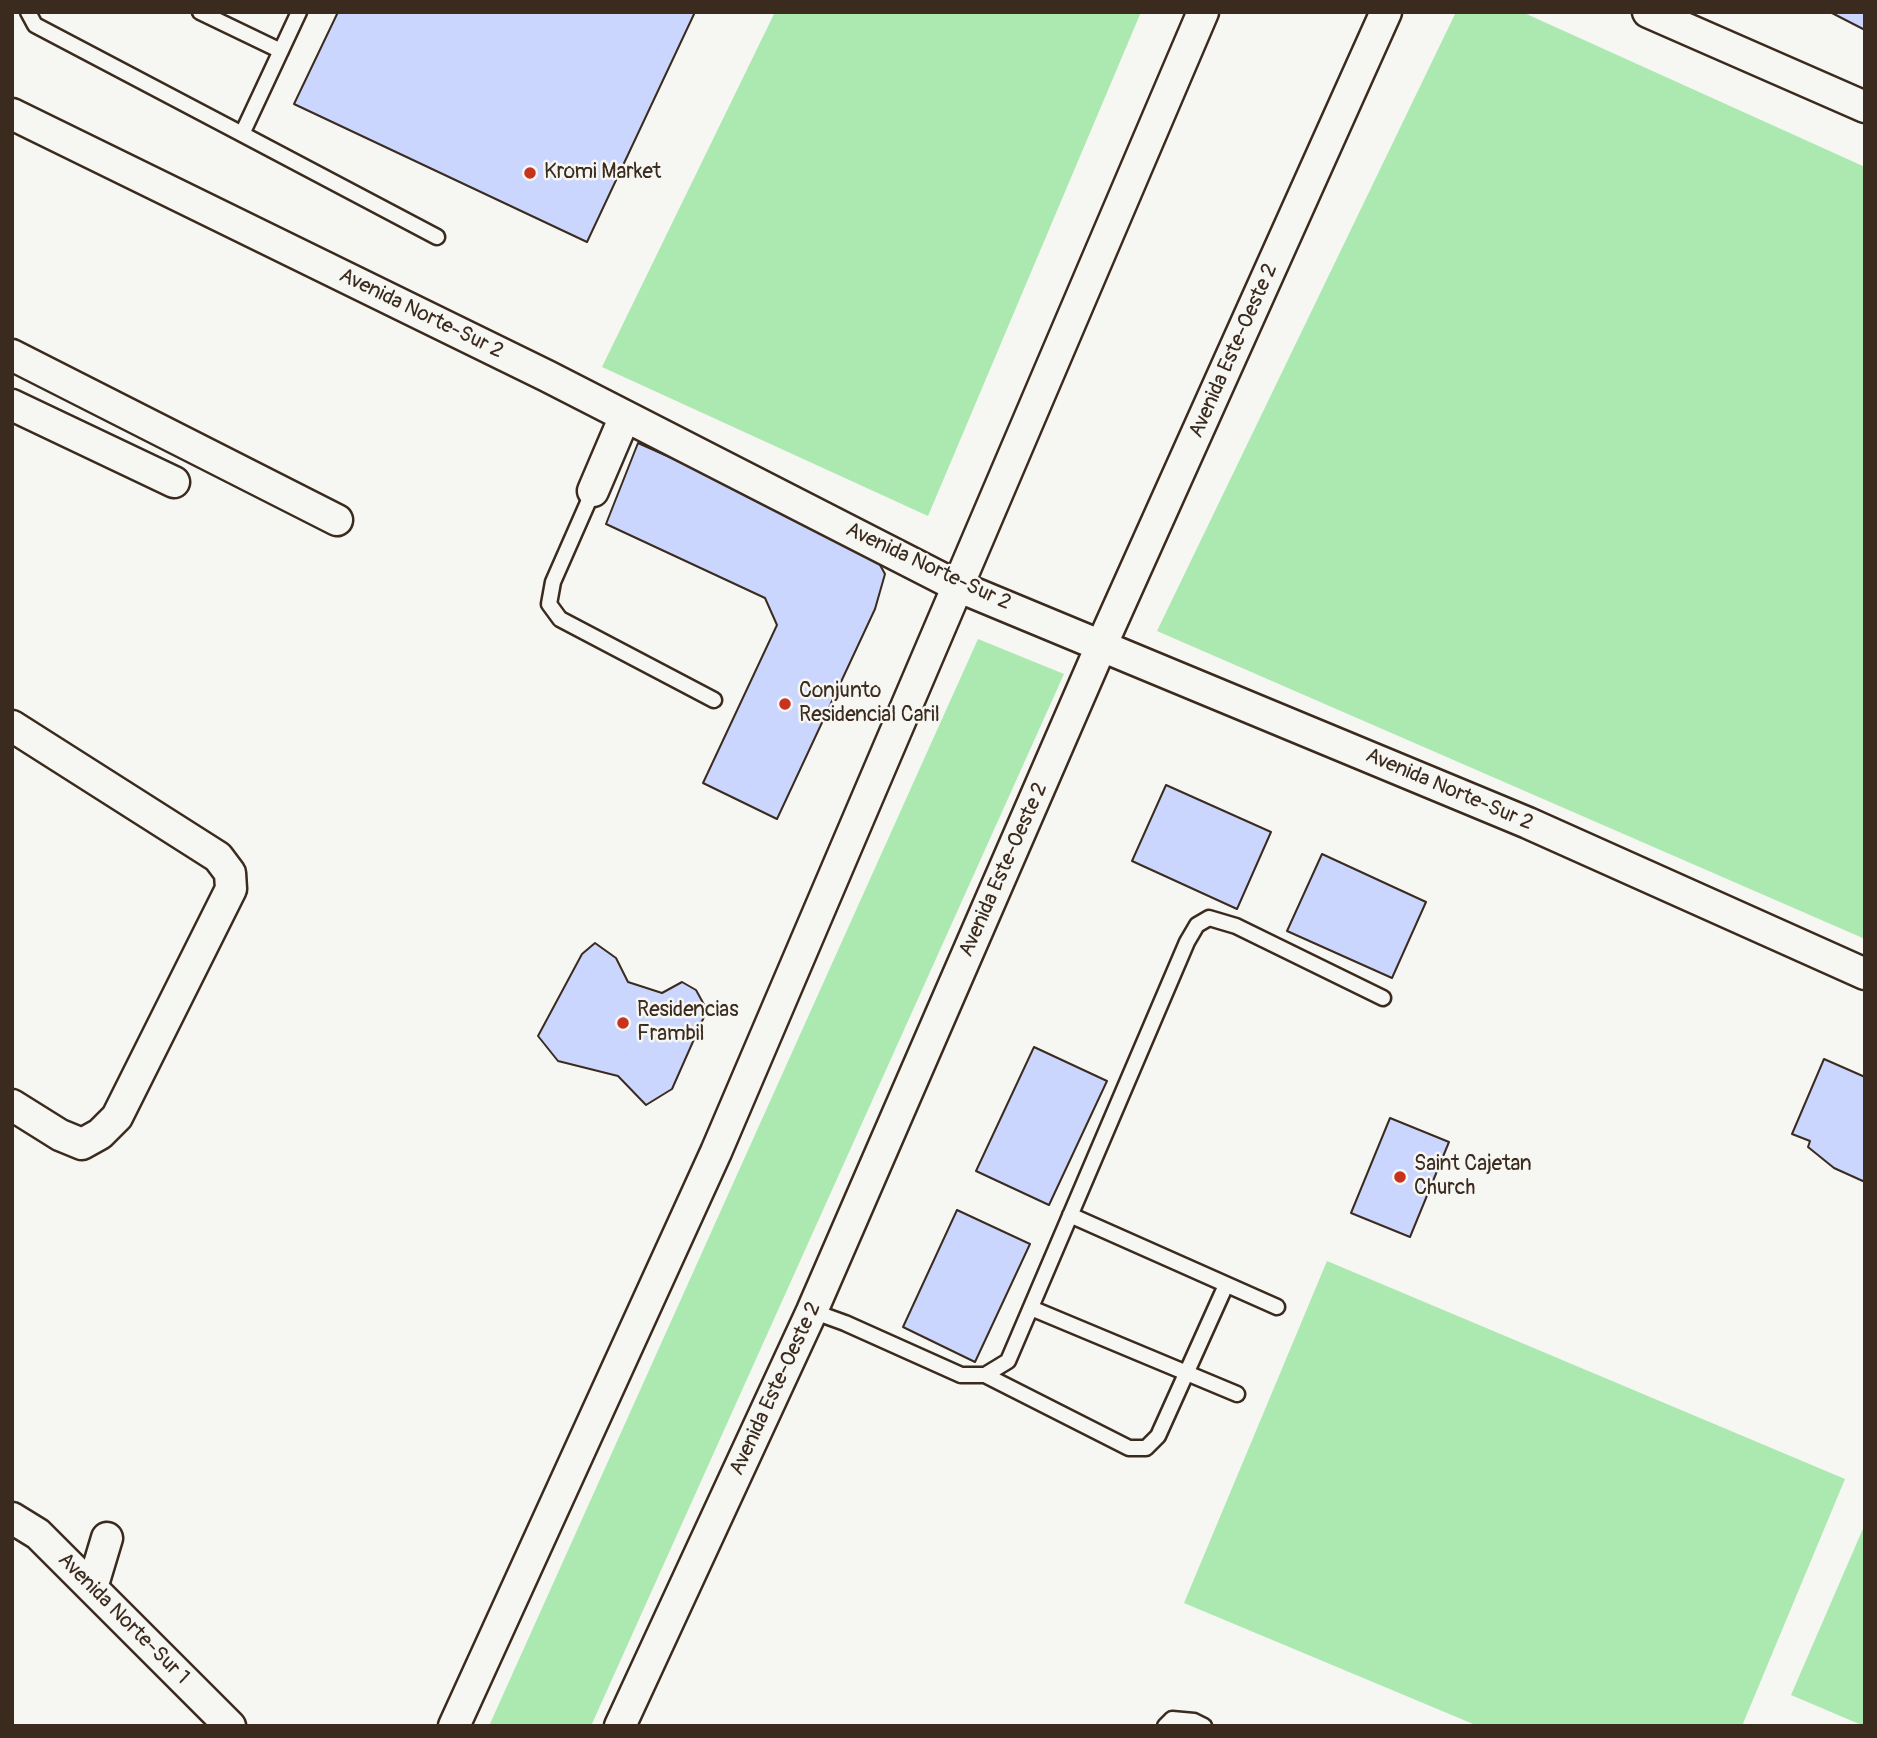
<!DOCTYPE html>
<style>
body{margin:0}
#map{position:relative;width:1877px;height:1738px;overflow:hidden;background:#f6f6f2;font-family:Pangolin,sans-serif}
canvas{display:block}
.frame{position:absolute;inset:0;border:14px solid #3b2a1e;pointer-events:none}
</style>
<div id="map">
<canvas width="1877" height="1738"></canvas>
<div class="frame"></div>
</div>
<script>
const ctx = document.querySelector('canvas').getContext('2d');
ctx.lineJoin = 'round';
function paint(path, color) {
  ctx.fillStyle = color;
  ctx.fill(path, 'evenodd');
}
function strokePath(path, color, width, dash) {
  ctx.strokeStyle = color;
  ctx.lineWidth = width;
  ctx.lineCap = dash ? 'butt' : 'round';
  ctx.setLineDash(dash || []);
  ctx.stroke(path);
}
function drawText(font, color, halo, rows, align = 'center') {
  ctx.font = font + ' Pangolin,sans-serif';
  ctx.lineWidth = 5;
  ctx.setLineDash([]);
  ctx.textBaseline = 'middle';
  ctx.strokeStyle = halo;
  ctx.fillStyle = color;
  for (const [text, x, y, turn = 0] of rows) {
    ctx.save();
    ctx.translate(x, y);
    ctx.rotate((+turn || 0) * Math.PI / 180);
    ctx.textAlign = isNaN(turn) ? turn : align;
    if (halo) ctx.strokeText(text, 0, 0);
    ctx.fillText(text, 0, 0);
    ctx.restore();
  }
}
paint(new Path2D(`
 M775 12H1141L928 516 602 367Z
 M1456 12H1522L1865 167V939L1157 631Z
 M978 639 1064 674 591 1726H489Z
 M1327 1261 1845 1479 1742 1726H1478L1184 1603Z
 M1865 1524V1726H1864L1791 1695Z`), '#abe9b0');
const building = new Path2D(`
 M338 12H695L587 242 294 104Z
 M1830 12H1865V30Z
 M638 443 851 538 874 554 885 574 875 609 777 819 703 783 777 625 765 598 606 524Z
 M1166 785 1271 832 1237 909 1132 861Z
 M1322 854 1426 902 1392 978 1287 931Z
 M595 943 616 958 628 982 662 993 682 982 696 990 707 1010 672 1089 646 1105 618 1076 558 1061 538 1036 582 954Z
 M1034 1047 1107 1081 1049 1205 976 1171Z
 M1824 1059 1865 1077V1182L1834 1168 1808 1147 1810 1141 1792 1134Z
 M1390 1118 1449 1142 1410 1237 1351 1213Z
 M957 1210 1030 1244 975 1362 903 1327Z`);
paint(building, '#cad6fd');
strokePath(building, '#3b2a1e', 2);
const lane = new Path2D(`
 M28 12 35 25 242 134
 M200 12 281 51
 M299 12 242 134 437 237
 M593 491 553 582 549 604 560 619 714 700
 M1070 1215 1277 1307
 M1031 1308 1237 1394
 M812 1311 845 1323 961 1375H985L1008 1361 1187 942 1197 925 1209 918 1236 926 1383 998
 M985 1375 1129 1448H1146L1158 1436 1226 1285
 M1165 1726 1172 1719 1194 1721 1204 1726`);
const street = new Path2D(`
 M1648 12 1865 107
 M12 114 547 376 957 586 1528 823 1865 974
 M12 355 337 520
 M12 405 174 482
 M593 491 625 416
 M12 726 218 857 230 873 231 889 117 1117 100 1134 82 1144 60 1135 12 1105
 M12 1518 38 1534 230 1726
 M92 1588 107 1538
 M454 1726 716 1152 1203 12
 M620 1726 812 1311 1102 644 1386 12`);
strokePath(lane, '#3b2a1e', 19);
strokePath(street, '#3b2a1e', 35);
strokePath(lane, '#f6f6f2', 14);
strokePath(street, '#f6f6f2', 30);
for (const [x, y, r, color] of [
 [530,173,7,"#c8321e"],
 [785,704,7,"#c8321e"],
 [623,1023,7,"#c8321e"],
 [1400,1177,7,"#c8321e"]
]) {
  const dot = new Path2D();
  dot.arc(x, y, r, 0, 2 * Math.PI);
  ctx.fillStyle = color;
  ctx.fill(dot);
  strokePath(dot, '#f6f6f2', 2.5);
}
drawText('21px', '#3b2a1e', '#f6f6f2', [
 ["Kromi Market",544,173],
 ["Conjunto",799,692],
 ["Residencial Caril",799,716],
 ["Residencias",637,1011],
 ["Frambil",637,1035],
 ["Saint Cajetan",1414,1165],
 ["Church",1414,1189]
], 'left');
drawText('21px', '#3b2a1e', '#f6f6f2', [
 ["Avenida Norte-Sur 2",421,314,26],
 ["Avenida Este-Oeste 2",1234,351,-66],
 ["Avenida Norte-Sur 2",928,567,25],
 ["Avenida Norte-Sur 2",1449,790,23],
 ["Avenida Este-Oeste 2",1004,870,-66],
 ["Avenida Este-Oeste 2",776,1389,-65],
 ["Avenida Norte-Sur 1",123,1619,45]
]);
</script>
